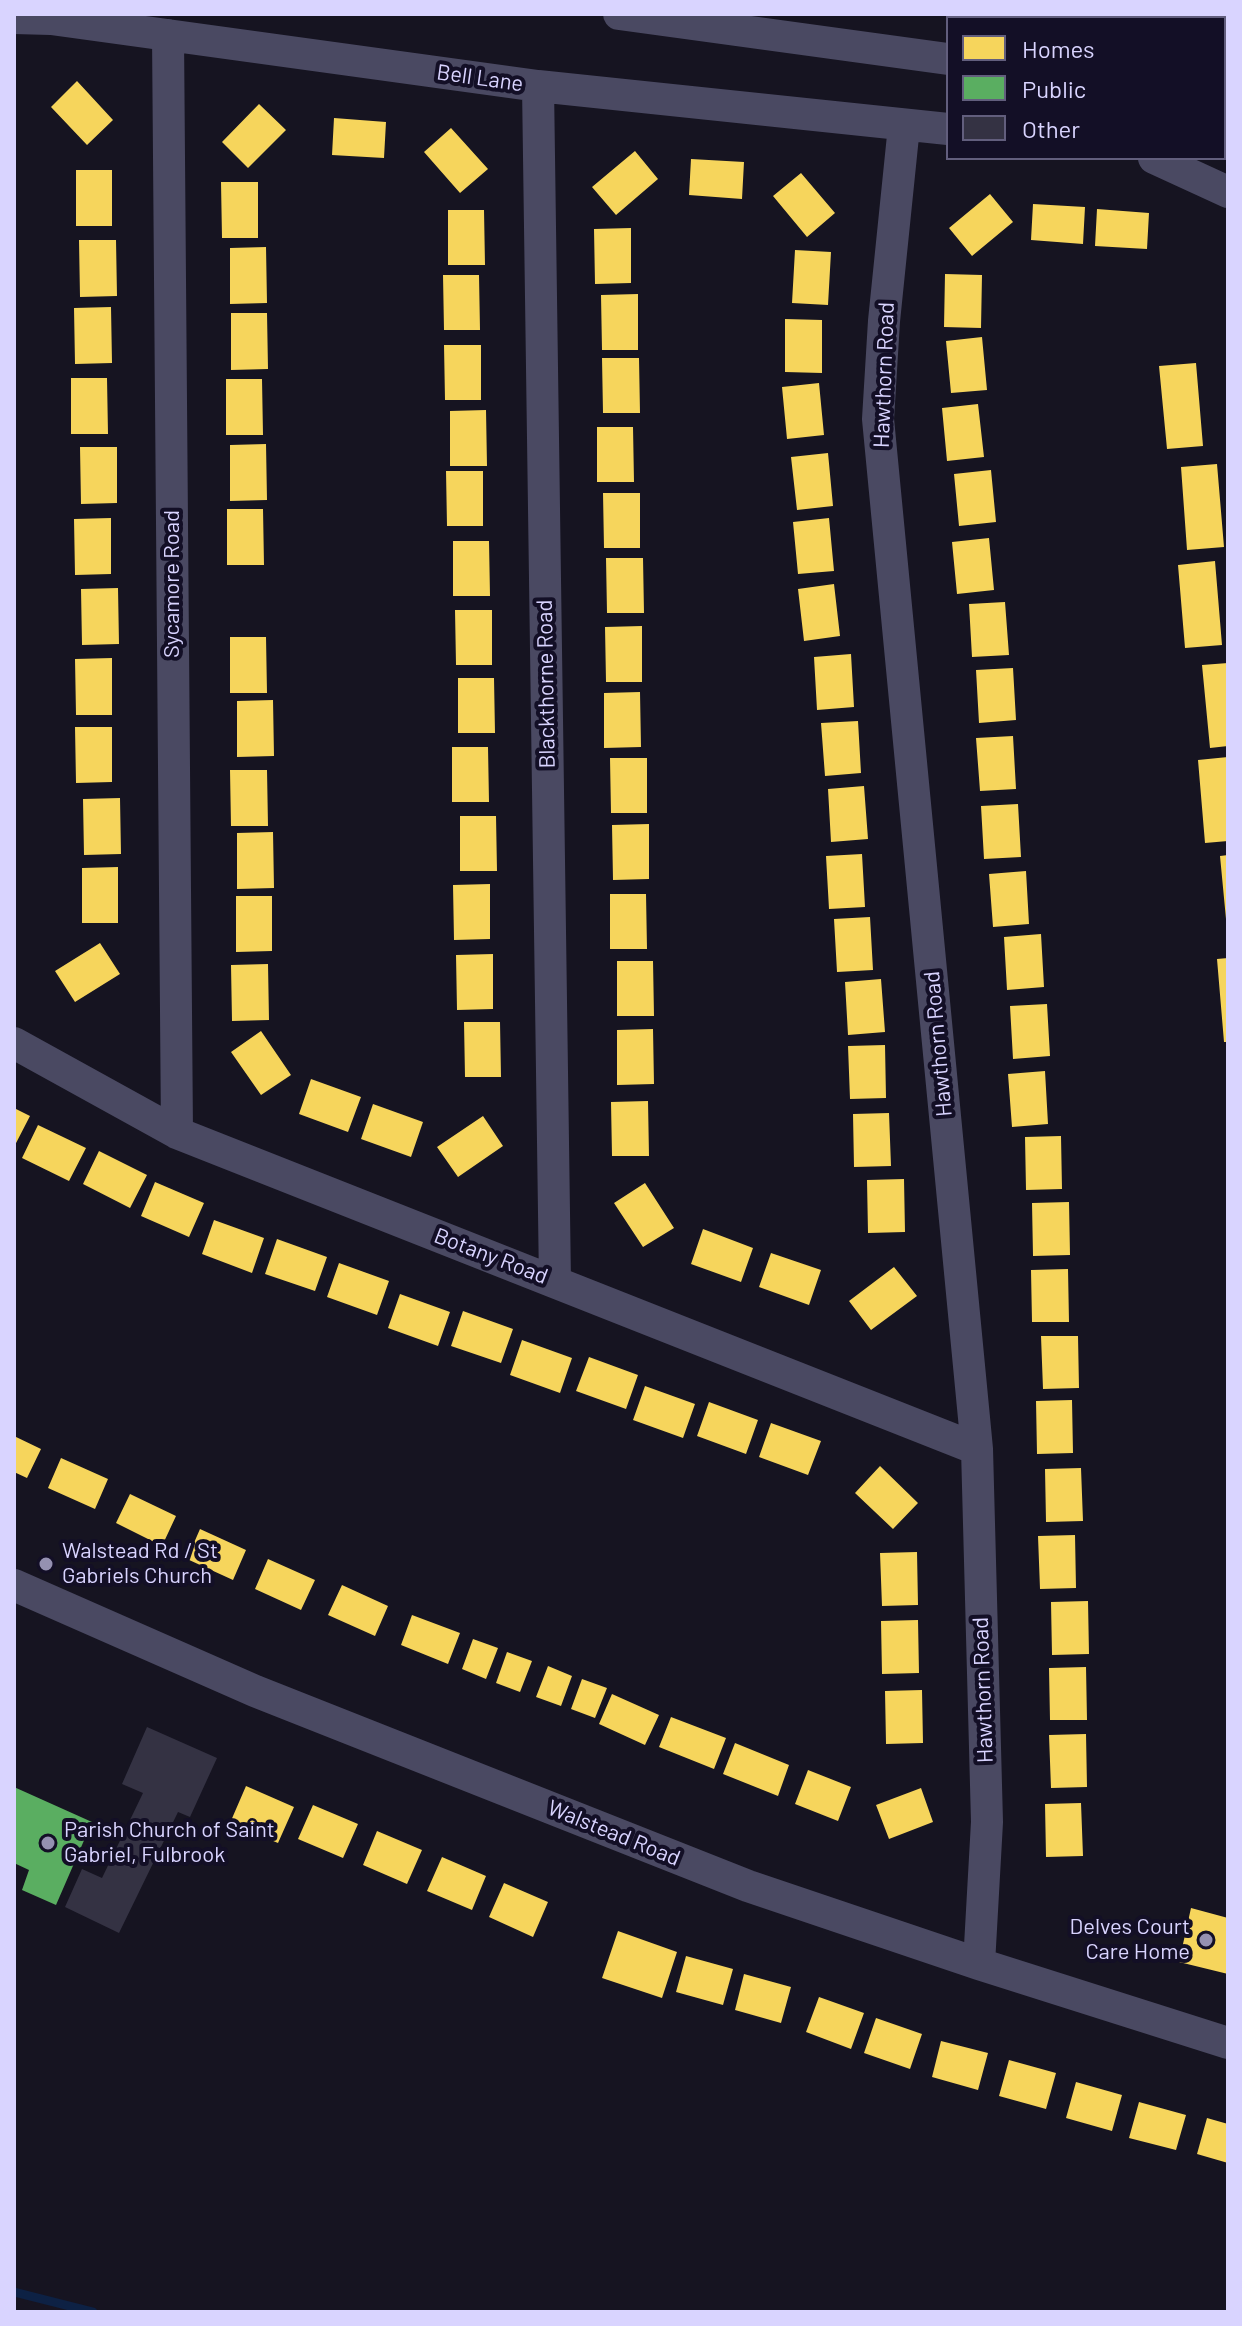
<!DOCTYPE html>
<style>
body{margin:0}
#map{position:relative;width:1242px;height:2326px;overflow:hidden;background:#161421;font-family:Barlow,sans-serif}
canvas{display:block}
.frame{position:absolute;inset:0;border:16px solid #d9d4ff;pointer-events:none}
.legend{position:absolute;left:946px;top:16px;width:280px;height:144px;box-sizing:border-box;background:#130f26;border:2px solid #625e7d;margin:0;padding:10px 14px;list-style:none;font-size:24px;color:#d9d4ff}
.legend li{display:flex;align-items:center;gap:16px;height:40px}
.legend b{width:40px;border:2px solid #625e7d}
</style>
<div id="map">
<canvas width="1242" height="2326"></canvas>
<div class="frame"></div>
<ul class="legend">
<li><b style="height:22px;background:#f6d55c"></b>Homes</li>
<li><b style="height:22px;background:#5aae61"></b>Public</li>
<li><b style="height:22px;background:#343243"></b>Other</li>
</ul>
</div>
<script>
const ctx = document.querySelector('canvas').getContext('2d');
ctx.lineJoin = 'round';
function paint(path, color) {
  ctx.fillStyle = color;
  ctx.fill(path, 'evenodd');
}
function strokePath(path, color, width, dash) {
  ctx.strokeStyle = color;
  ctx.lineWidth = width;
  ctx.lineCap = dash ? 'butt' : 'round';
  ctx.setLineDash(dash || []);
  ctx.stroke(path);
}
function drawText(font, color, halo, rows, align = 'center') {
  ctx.font = font + ' Barlow,sans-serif';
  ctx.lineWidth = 8;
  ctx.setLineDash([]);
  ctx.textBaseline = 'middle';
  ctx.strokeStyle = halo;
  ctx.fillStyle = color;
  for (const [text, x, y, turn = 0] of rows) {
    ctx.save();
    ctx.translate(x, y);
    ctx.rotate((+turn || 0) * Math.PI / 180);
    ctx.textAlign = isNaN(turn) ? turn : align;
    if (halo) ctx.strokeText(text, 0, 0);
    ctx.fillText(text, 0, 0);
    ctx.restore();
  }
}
paint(new Path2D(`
 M1081 14H1127L1130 18H1084Z
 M1182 14H1228V18H1184Z
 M77 81 113 120 87 145 51 107Z
 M259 104 286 130 248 168 222 142Z
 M334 118 386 122 384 158 332 155Z
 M451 128 488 169 460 193 424 152Z
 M635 151 658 179 616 215 592 187Z
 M691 159 744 162 742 199 689 195Z
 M76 170H112V226H76Z
 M801 173 835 213 807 237 773 196Z
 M221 182H258V238H222Z
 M990 194 1013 222 972 256 949 228Z
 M1033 204 1085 207 1083 244 1031 240Z
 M1097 209 1149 213 1147 249 1095 246Z
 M448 210H484L485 265H448Z
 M631 228V283L595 284 594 229Z
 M79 240H116L117 296 80 297Z
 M266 247 267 303 230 304V248Z
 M795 250 831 252 828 305 792 303Z
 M945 274 982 275 981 328 944 327Z
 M443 275H479L480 330H444Z
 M638 294V350H602L601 295Z
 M111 307 112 363 75 364 74 308Z
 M231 313H267L268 369 231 370Z
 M785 319 822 320V373L785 372Z
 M982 337 987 390 951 393 946 341Z
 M444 345H481V400H445Z
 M602 358H639L640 413H603Z
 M1196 363 1203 446 1167 449 1159 366Z
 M71 378H107L108 434H71Z
 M226 379H262L263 435H226Z
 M819 383 824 435 787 439 782 387Z
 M978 404 984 457 947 461 942 408Z
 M486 410 487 466H450V411Z
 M597 427H633L634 482H597Z
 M266 444 267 500 230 501V445Z
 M80 447H117V503L81 504Z
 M828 453 833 506 797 510 791 457Z
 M1217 464 1224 547 1187 550 1181 467Z
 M991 470 996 522 959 526 954 474Z
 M446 471H483V526H447Z
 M603 493H640V548H604Z
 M227 509H263L264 565H227Z
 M111 518V574L75 575 74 519Z
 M829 518 834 571 798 574 793 522Z
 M989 538 994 590 957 594 952 542Z
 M453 541H489L490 596H453Z
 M606 558H643L644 613H607Z
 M1215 561 1222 645 1185 648 1178 565Z
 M834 584 840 636 804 641 798 589Z
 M118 588 119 644 82 645 81 589Z
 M1005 602 1009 655 972 657 969 604Z
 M455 610H492V665H456Z
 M642 626V682H606L605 627Z
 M230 637H266L267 693H230Z
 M851 654 854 707 817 710 814 657Z
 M112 658V715H76L75 659Z
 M1228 663V746L1210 748 1202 665Z
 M1013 668 1016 720 979 723 976 670Z
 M458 678H494L495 733H458Z
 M640 692 641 747 604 748V693Z
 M273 700 274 756 237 757V701Z
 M858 721 861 773 825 776 821 723Z
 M75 727H112V782L76 783Z
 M1013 736 1016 789 980 791 976 738Z
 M452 747H488L489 802H452Z
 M1228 757V841L1205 843 1198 760Z
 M610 758H647V813H611Z
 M230 770H267L268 826H231Z
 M864 786 868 839 831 842 828 789Z
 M120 798 121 854 84 855 83 799Z
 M1018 804 1021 857 984 859 981 806Z
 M460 816H496L497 871H460Z
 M649 824V879L613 880 612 825Z
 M273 832 274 888 237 889V833Z
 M862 854 865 907 829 909 826 856Z
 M1228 855V919H1226L1220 856Z
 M118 867V923H82V868Z
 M1026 871 1029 924 993 927 989 874Z
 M490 884V939L454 940 453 885Z
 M610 894H646L647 949H610Z
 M236 896H272V951L236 952Z
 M870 917 873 970 837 972 834 919Z
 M1041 934 1044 987 1007 990 1004 937Z
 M100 943 120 974 75 1002 55 971Z
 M493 954V1009L457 1010 456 955Z
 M1228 958V1042H1224L1217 959Z
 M617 961H653L654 1016H617Z
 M268 964 269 1020 232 1021 231 965Z
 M881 979 885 1032 848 1035 845 982Z
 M1047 1004 1050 1056 1013 1059 1010 1006Z
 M464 1022H500L501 1077H465Z
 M653 1029 654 1084 617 1085V1030Z
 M261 1031 291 1075 261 1095 231 1052Z
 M885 1045 886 1098 850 1099 848 1046Z
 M1045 1071 1048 1124 1012 1127 1008 1074Z
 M311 1079 361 1097 348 1132 299 1114Z
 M648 1101 649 1156H612L611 1102Z
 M373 1104 423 1122 411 1157 361 1139Z
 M14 1108 30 1116 14 1147Z
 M889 1113 891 1166 854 1167 853 1114Z
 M483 1116 503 1146 458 1177 437 1147Z
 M38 1125 86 1148 69 1181 22 1158Z
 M1061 1136 1062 1189 1026 1190 1025 1137Z
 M99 1151 147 1175 130 1208 83 1184Z
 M904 1179 905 1232 868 1233 867 1180Z
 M155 1182 204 1203 189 1237 141 1216Z
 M645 1183 674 1228 643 1247 614 1203Z
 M1069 1202 1070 1255 1033 1256 1032 1203Z
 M214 1220 264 1238 252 1273 202 1254Z
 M703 1229 753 1248 741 1282 691 1264Z
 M277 1239 327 1257 315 1291 265 1274Z
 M771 1253 821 1270 809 1305 759 1287Z
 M339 1263 389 1281 377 1315 327 1297Z
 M894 1267 917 1296 871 1330 849 1301Z
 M1068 1269 1069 1322H1032L1031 1270Z
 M400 1294 450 1312 438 1346 388 1328Z
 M463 1311 513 1329 501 1363 451 1346Z
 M1041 1336H1078L1079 1388 1043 1389Z
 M522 1340 572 1358 560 1393 510 1375Z
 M589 1357 638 1375 626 1409 576 1391Z
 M645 1386 695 1404 683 1438 633 1420Z
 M1072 1400 1073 1453 1037 1454 1036 1401Z
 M709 1402 758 1420 746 1454 697 1436Z
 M771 1423 821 1441 808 1475 759 1457Z
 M14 1436 41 1449 27 1478 14 1472Z
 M61 1458 108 1479 95 1509 48 1488Z
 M880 1466 918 1503 893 1529 855 1493Z
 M1081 1468 1083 1521 1046 1522 1045 1469Z
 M130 1494 176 1516 162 1546 116 1523Z
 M200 1529 246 1550 233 1580 187 1559Z
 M1075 1535 1076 1588 1040 1589 1038 1536Z
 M917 1552 918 1605 882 1606 880 1553Z
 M268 1559 315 1580 301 1610 255 1589Z
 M342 1585 388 1606 375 1636 328 1615Z
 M1088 1601 1089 1654 1052 1655 1051 1602Z
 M412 1615 460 1633 448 1664 401 1645Z
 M918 1620 919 1673 882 1674 881 1621Z
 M473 1639 498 1648 486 1679 462 1669Z
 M507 1652 532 1661 520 1692 496 1683Z
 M548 1666 572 1676 561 1706 536 1697Z
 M1086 1667 1087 1720H1050L1049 1668Z
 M582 1679 607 1688 595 1718 571 1709Z
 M922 1690 923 1743 886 1744 885 1691Z
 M612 1694 659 1715 645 1745 599 1724Z
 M671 1717 726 1738 714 1769 659 1747Z
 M1086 1734 1087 1787 1051 1788 1049 1735Z
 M735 1743 789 1765 778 1796 723 1774Z
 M808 1770 851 1787 838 1821 795 1804Z
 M246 1786 294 1807 278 1843 230 1823Z
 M921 1788 933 1822 889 1839 876 1805Z
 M1081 1803 1083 1856 1046 1857 1045 1804Z
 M313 1805 358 1824 343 1858 298 1839Z
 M377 1831 422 1850 407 1884 363 1865Z
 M442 1857 486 1876 472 1910 427 1891Z
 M504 1883 548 1902 533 1937 489 1917Z
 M1191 1908 1228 1918V1974L1179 1962Z
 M618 1931 677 1952 662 1998 602 1978Z
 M686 1956 733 1969 723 2005 676 1992Z
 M744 1974 791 1987 781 2023 735 2010Z
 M819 1997 864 2013 851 2049 806 2032Z
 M876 2018 922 2034 910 2069 864 2053Z
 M941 2041 988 2053 978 2090 932 2077Z
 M1009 2060 1056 2073 1046 2109 999 2096Z
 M1076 2082 1122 2095 1112 2131 1066 2118Z
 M1139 2102 1186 2115 1176 2150 1129 2138Z
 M1207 2118 1228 2124V2163L1197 2154Z`), '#f6d55c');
paint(new Path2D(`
 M14 1787 92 1822 56 1905 22 1890 29 1870 14 1863Z`), '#5aae61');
strokePath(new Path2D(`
 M14 2292 93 2312`), '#0d2144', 9);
paint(new Path2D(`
 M147 1727 217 1758 190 1817 178 1812 119 1933 65 1907 82 1869 102 1878 143 1793 122 1784Z`), '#343243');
strokePath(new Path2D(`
 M619 14 948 59
 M14 18 51 19 538 86 948 129
 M979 18V14
 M168 35 177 1133
 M1224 70 1228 68
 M538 86 555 1282
 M904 126 884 321 878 419 977 1449 987 1822 979 1964
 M1154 158 1228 192
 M14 1043 177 1133 977 1449
 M14 1585 255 1691 748 1886 979 1964 1228 2043`), '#4a4962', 32);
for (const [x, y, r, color] of [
 [46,1564,8,"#9591b1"],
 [48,1843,8,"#9591b1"],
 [1206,1940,8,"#9591b1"]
]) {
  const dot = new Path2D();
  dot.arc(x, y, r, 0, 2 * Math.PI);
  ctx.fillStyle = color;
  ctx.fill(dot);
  strokePath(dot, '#130f26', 3);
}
drawText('22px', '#d9d4ff', '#130f26', [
 ["Bell Lane",480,78,8],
 ["Hawthorn Road",884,375,-88],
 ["Sycamore Road",172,584,-90],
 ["Blackthorne Road",546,684,-91],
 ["Hawthorn Road",938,1044,-95],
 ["Botany Road",491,1256,21],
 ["Hawthorn Road",983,1690,-92],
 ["Walstead Road",614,1833,22]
]);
drawText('22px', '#d9d4ff', '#130f26', [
 ["Walstead Rd / St",62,1551],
 ["Gabriels Church",62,1576],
 ["Parish Church of Saint",64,1830],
 ["Gabriel, Fulbrook",64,1855],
 ["Delves Court",1190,1927,"right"],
 ["Care Home",1190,1952,"right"]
], 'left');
</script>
